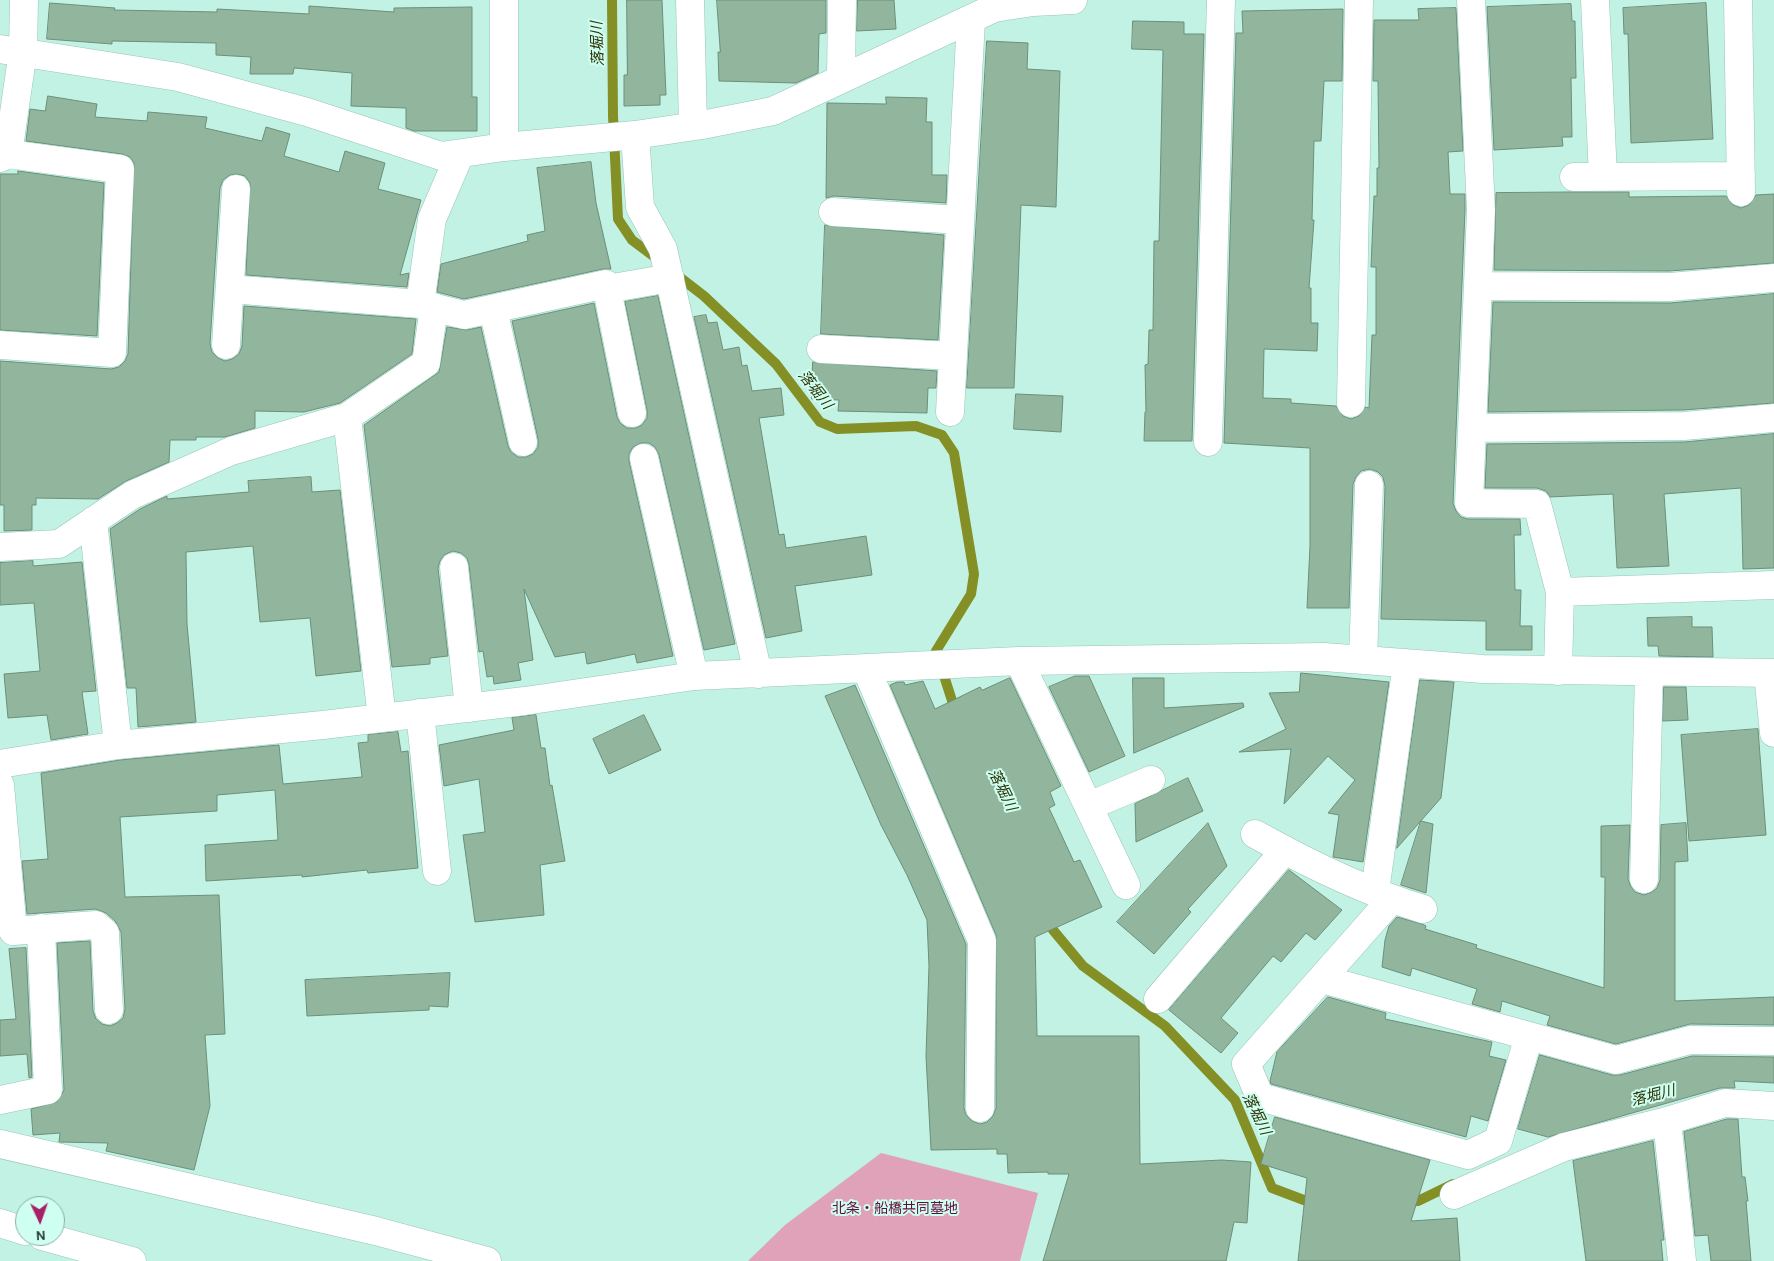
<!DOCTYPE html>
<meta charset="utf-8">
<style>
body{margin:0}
#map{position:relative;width:1774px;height:1261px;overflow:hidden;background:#c2f2e4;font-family:Karla,sans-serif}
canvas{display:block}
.north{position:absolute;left:15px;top:1196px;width:50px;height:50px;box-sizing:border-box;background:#cffff1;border:1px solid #8bafa5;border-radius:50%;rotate:177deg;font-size:14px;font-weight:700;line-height:20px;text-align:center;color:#243732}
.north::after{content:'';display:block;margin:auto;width:18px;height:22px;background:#a92066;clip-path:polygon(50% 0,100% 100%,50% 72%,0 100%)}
</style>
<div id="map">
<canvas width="1774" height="1261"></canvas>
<div class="north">N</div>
</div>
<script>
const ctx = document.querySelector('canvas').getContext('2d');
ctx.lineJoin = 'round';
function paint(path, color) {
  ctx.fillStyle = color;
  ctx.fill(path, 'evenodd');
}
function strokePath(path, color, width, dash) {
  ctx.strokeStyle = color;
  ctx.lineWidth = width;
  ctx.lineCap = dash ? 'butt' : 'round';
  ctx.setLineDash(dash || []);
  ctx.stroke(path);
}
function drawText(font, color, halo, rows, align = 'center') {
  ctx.font = font + ' Karla,"Noto Sans JP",sans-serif';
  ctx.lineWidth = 4;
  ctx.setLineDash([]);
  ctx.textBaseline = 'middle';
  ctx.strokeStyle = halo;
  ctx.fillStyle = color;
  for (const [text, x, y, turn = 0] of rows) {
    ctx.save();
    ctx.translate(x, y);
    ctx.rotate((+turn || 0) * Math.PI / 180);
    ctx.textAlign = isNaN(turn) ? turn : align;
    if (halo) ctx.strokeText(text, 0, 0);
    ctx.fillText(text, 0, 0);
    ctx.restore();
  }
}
paint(new Path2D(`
 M881 1153 1038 1193 1020 1261H748L785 1225Z`), '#dfa2b8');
strokePath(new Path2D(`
 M612 0 613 116 618 219 632 240 660 261
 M673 272 704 296 776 364 820 422 837 429 916 426 942 435 954 453 974 574 971 594 936 651 956 713
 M1047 918 1053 930 1083 966 1165 1026 1235 1100 1272 1188 1317 1205
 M1404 1202 1418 1201 1453 1184`), '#849025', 10);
const building = new Path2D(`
 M627 0H662L666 95H660V105L624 106V75H627Z
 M717 0H826V33L819 34 818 73 796 83 719 81 718 52H720Z
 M858 0H894L896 29 857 31Z
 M50 3 115 8 114 10 217 12V9L309 14V6L394 12V8L472 7V97H477V131H414L406 128V108L351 106 352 73 294 68 293 74H250L251 57 216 55V43L112 41V44L47 39Z
 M1706 3 1713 139 1631 143 1628 34H1624L1623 8Z
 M1571 4 1572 21H1575L1576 78H1571L1572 137H1562L1563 146 1494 150 1487 7Z
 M1456 8 1463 151 1448 152 1450 194H1465V210L1453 503 1456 511 1461 517 1468 519H1520L1521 535H1514L1515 590H1521L1520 626H1532V650H1486V621L1381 619 1385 486 1383 477 1378 472 1370 469 1361 471 1356 477 1353 484 1349 608H1307L1310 546V448L1224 443 1236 33H1243L1242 11 1343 9 1342 81H1324L1321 141H1314L1312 220H1314L1309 288H1311V323H1318L1317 351 1264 349 1263 398 1291 399V403L1336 406 1343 416 1351 419 1359 416 1365 407 1369 408 1372 335H1376V267H1371L1374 196H1377V168H1379L1378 81H1373L1374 20H1419L1418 9Z
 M1133 21 1184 22V34H1204L1192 441H1144L1145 412H1146L1145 365 1148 364 1149 330H1153L1154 241H1159L1163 50 1132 49Z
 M987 41 1028 43 1027 69 1060 71 1056 207 1021 205 1014 388H967Z
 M48 96 97 104 95 117 147 121 148 112 207 117 205 128 262 141 266 127 290 134 284 156 339 172 345 151 385 163 378 189 421 200 400 275 409 273 407 287 246 275 250 183 245 176 237 174 230 175 223 180 220 188 210 344 212 352 218 358 225 361 232 359 239 354 242 346 244 306 416 319 412 354 340 403 304 412 255 411V428L225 437H196V440H170L169 462 126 481 98 499 36 498V505H32V530L4 531V505H0V361L111 369 119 367 125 361 128 354 134 163 130 157 122 154 26 141 30 109 45 111Z
 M886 97 927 98 926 122H932V175H947L946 203 834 196 826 198 827 103 886 104Z
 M591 162 596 203 611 269H603L464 299 437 292 441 264 528 241 527 235 545 231 537 168Z
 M18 171 104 183 97 336 0 330V174H18Z
 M1570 192H1629V197L1726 196 1733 205 1741 208 1749 205 1756 195 1774 194V263L1669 271 1494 270 1496 193Z
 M825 225 944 235 938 340 821 334Z
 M1774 294V403L1683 410 1488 412 1493 302 1670 303Z
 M658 296 735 644 704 650 659 455 655 447 649 443H641L633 447 629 454V461L673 656 637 663 635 654 587 664 585 652 555 657 524 589 533 660 518 663 521 680 494 684 493 676 487 677 483 651 479 652 469 565 467 558 461 553 453 551 444 555 440 561 438 568 448 656 430 658V664L392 667 364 425 439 372 447 327 467 330 481 327 508 446 511 452 518 457H526L533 454 538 447V439L512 321 594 303 617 417 620 423 627 428H636L642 425 647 418V410L625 302Z
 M706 315 708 323 717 322 723 350 739 347 742 366 747 365 752 391 781 388 784 415 759 418 779 535 784 534 786 548 866 536 872 575 795 586 802 631 766 638 694 317Z
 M813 362 937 371 936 388H928L927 413 838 411 839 400 812 399Z
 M1016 394 1063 396 1061 432 1014 429Z
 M1774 434V568L1743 569 1741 488 1664 494 1669 566 1617 568 1613 494 1550 497 1546 491 1537 488H1485L1487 444 1684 442Z
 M311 477 312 492 340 490 361 671 316 676 310 618 260 622 253 546 186 552 187 624 196 722 138 727 136 688H127L110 529 140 509 167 496V499L249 492 248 481Z
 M33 561V566L82 562 96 691 82 692 88 734 51 740 47 715 8 718 4 674 40 671 34 603 0 605V563Z
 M1692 617V627H1712L1713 657 1659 656 1658 646H1648L1647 618Z
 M1301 673 1389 682 1363 862 1333 857 1339 815 1328 813 1355 780 1328 756 1284 804 1291 749 1239 752 1286 729 1269 693 1299 692Z
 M1075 676H1089L1125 756 1089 772 1049 687Z
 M1010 678 1061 786 1050 792 1055 805 1049 808 1074 862 1080 860 1102 907 1035 937 1037 1036H1139L1140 1164 1222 1160 1251 1162 1247 1223 1234 1222 1226 1261H1043L1069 1174H1048V1172L1008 1173 1007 1154H997V1149L931 1150 926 1056 929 966 927 920 907 875 881 825 825 696 855 685 966 944 964 1108 966 1115 972 1121 980 1124 987 1122 993 1116 996 1108V935L890 685 897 682H904L905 685 923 681 935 709 980 687 982 690Z
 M1133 678H1164V708L1243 703 1244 707 1134 753Z
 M1420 680 1454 682 1441 798 1397 848Z
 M1664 687H1686L1688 720 1663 721Z
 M536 715 541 748H545L550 786 552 785 565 861 540 865 544 915 475 922 463 835 485 832 479 779 444 786 439 745 514 730 512 718Z
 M644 715 661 750 609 774 593 739Z
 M1758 729 1766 835 1689 841 1681 735Z
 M398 732 401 752 408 751 418 868 368 873 367 870 302 877V875L206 881 205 845 278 840 275 790 217 795V811L120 817 125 897 219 895 225 1034 205 1035 210 1106 194 1170 106 1151 108 1143 59 1142 60 1133 33 1135 31 1109 57 1102 64 1090 57 943 90 941 93 1011 96 1019 102 1024 110 1026 117 1023 123 1018 125 1009 121 932 115 921 106 913 95 909 27 914 22 861 48 859 41 773 120 760 279 745 283 784 362 777 358 743 368 742V735Z
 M1188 778 1203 811 1136 842 1135 804Z
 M1421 821 1433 824 1426 893 1401 885Z
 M1208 823 1227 866 1188 909 1191 912 1154 954 1117 922Z
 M1686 823 1688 861 1675 862V1001L1774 997V1025L1690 1024 1616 1044 1547 1025 1550 1016 1502 1001 1500 1012 1472 1004 1477 989 1412 968 1410 976 1382 967 1385 940 1389 926 1397 917 1422 924 1426 926 1425 929 1477 945 1476 948 1604 988 1605 877H1601V826L1630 825 1628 879 1631 887 1635 892 1644 895 1652 892 1657 888 1660 880 1661 825Z
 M1289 870 1342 910 1315 940 1306 933 1281 962 1273 956 1221 1018 1238 1033 1221 1053 1169 1010Z
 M26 948 32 1077 29 1078 27 1054 0 1056V1020L16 1019 9 949Z
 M450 973 448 1007 429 1006V1010L307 1016 305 980Z
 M1328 997 1386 1013 1385 1019 1492 1042 1489 1056 1506 1060 1488 1121 1471 1116 1466 1137 1271 1084 1270 1081 1277 1052Z
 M1540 1055 1612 1075H1620L1692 1056 1774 1057V1083L1734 1081 1735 1088H1720L1548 1137 1518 1129Z
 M1275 1117 1430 1160 1411 1221 1457 1218 1460 1261H1298L1307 1178 1261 1164Z
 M1727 1119H1738L1742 1177H1745L1748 1201H1746L1751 1261H1711L1708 1235 1695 1236 1684 1132Z
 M1653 1141 1664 1240H1661L1663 1261H1586L1573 1161Z`);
paint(building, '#91b59d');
strokePath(building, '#6c8f78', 1);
const minor = new Path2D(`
 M504 0V147
 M690 0 693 126
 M1471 0 1481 210 1469 503 1537 504 1560 592 1558 671
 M1595 0 1603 177
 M1738 0 1741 192
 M0 49 178 77 307 112 441 156 504 147 635 135 702 125 773 111 994 8 1033 2 1073 0
 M841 79 842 0
 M635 135 640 207 663 249 758 674
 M8 154 23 51 24 0
 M460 154 432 219 420 304 464 315 606 284 632 413
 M0 158 8 154 120 169 112 353 0 345
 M1574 177 1741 176
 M833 212 960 220
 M1480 286 1670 287 1774 278
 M230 289 420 304
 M607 289 670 278
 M493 309 523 442
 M226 345 236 189
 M821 349 953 356
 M1351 403 1359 0
 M950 412 971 20
 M347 417 382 718
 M1474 428 1684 426 1774 418
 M1208 442 1221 0
 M644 458 694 676
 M93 521 118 745
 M0 547 59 544 132 495 231 451 347 417 426 363 434 307
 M454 567 469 708
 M1560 592 1774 585
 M1363 660 1369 485
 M1019 661 1126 885
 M866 668 982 941 980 1108
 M1768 673 1774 733
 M420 713 437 871
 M0 764 118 745 323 725 525 701 694 676 1019 661 1324 657 1483 669 1774 673
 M0 785 13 931 96 925 105 933 109 1010
 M1089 806 1151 780
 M1255 834C1307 863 1366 892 1423 909
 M1644 879 1649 672
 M1375 891 1407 663
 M1391 900 1246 1064 1260 1097 1468 1155 1498 1141 1529 1036
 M1322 979 1616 1060 1690 1040 1774 1041
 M1158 999 1285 850
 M0 1100 48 1090 41 928
 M1667 1121 1682 1261
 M0 1144 376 1231 487 1261
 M1454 1195 1564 1147 1667 1121 1725 1103 1774 1106
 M0 1223 25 1231
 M42 1236 132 1261`);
strokePath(minor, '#97c5b8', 29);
strokePath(minor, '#fff', 28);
drawText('14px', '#640c3a', '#cffff1', [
 ["北条・船橋共同墓地",895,1209]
]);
drawText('italic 15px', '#303409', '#cffff1', [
 ["落堀川",598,44,-92],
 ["落堀川",815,390,52],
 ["落堀川",1002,790,64],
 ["落堀川",1653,1096,-14],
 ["落堀川",1256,1114,64]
]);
</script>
